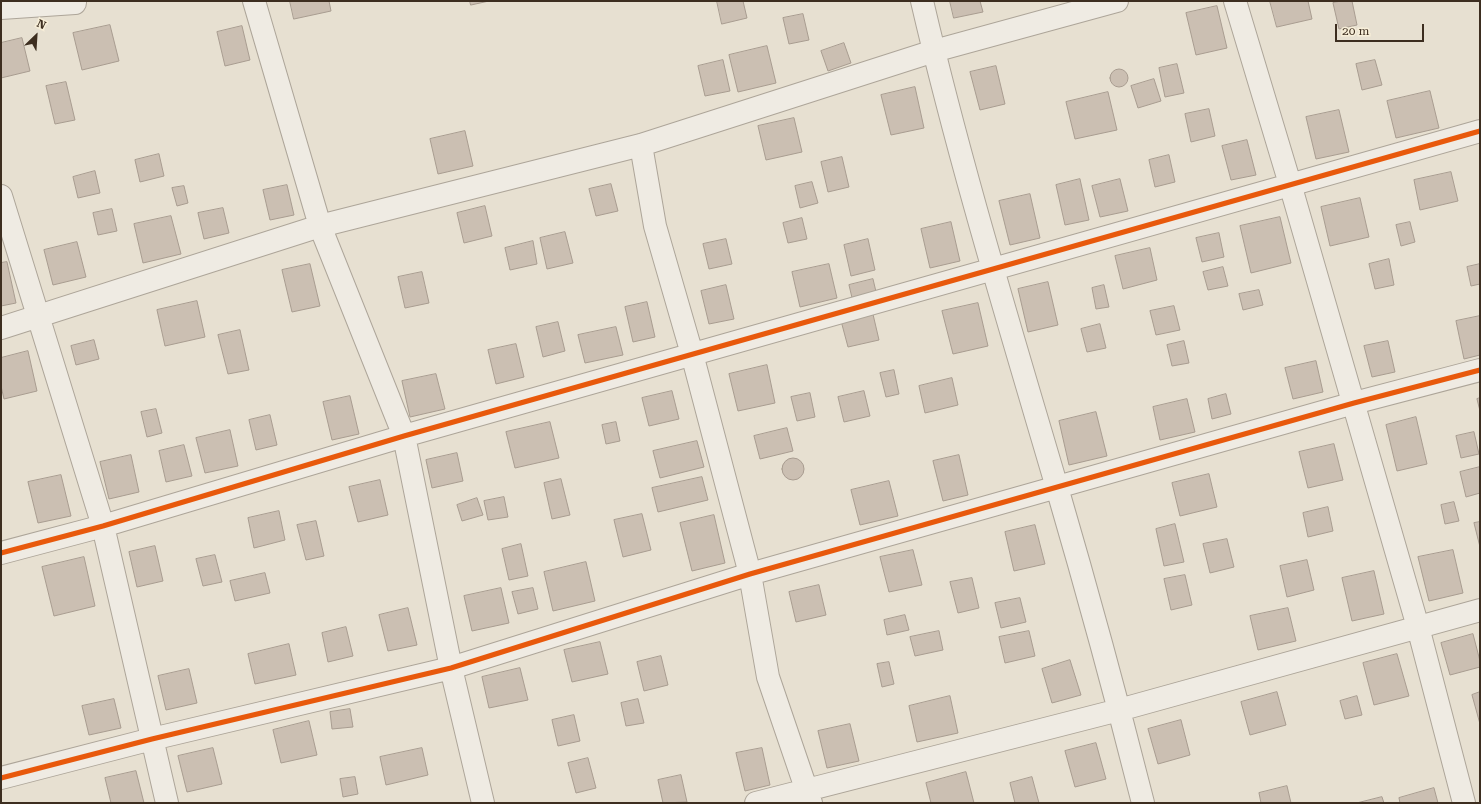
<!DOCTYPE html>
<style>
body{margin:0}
#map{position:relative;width:1481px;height:804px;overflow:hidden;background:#e7e0d1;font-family:"Roboto Serif",serif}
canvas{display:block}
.frame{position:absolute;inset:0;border:2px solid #3d2e20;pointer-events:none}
.north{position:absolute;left:16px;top:16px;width:40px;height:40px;-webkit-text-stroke:3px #f7eed8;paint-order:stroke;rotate:25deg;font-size:11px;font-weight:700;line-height:16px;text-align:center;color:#3d2e20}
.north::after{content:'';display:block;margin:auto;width:14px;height:18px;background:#3d2e20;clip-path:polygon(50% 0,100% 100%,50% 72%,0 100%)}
.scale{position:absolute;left:1335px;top:24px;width:89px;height:18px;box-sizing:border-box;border:2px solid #3d2e20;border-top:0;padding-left:5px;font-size:12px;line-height:14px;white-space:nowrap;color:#3d2e20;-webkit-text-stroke:3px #f7eed8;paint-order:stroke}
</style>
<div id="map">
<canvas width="1481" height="804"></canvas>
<div class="frame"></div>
<div class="north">N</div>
<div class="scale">20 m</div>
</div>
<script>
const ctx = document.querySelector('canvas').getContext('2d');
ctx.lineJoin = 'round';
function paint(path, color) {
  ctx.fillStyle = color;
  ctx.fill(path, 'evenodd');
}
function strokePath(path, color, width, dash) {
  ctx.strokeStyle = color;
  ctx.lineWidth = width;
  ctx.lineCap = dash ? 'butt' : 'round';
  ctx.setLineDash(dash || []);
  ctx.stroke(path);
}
const building = new Path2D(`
 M290 1H329L331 11 294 19Z
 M470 1H489L471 5Z
 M717 1H743L747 18 722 24Z
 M950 1H980L983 12 954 18Z
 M1270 1H1308L1312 19 1277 27Z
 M1341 1H1352L1357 25 1339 29 1333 3Z
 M1217 6 1227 48 1196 55 1186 13Z
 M803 14 809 40 789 44 783 18Z
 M110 25 119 61 82 70 73 33Z
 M242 26 250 60 225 66 217 32Z
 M22 38 30 71 1 78V43Z
 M844 43 851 63 828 71 821 51Z
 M767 46 776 83 738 92 729 55Z
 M723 60 730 91 705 96 698 66Z
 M1375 60 1382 85 1362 90 1356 64Z
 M1177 64 1184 93 1165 97 1159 68Z
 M996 66 1005 104 980 110 970 72Z
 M1110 78a9 9 0 1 1 18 0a9 9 0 1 1-18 0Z
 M1154 79 1161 101 1138 108 1131 86Z
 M66 82 75 120 55 124 46 86Z
 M915 87 924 128 891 135 881 95Z
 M1430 91 1439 128 1396 138 1387 101Z
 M1108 92 1117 130 1075 139 1066 102Z
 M1209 109 1215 136 1191 142 1185 114Z
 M1339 110 1349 152 1316 159 1306 117Z
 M794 118 802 152 766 160 758 126Z
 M465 131 473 166 438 174 430 139Z
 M1247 140 1256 175 1231 180 1222 146Z
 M159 154 164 176 140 182 135 160Z
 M1169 155 1175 182 1155 187 1149 160Z
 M842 157 849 187 828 192 821 162Z
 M95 171 100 193 78 198 73 177Z
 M1451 172 1458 201 1420 210 1414 180Z
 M1080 179 1089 220 1065 225 1056 185Z
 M1120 179 1128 211 1100 217 1092 186Z
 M812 182 818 203 800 208 795 186Z
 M611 184 618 211 596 216 589 189Z
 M287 185 294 215 270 220 263 190Z
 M184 186 188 203 177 206 172 188Z
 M1030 194 1040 238 1010 245 999 201Z
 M1360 198 1369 237 1330 246 1321 207Z
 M485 206 492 236 464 243 457 213Z
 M223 208 229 233 204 239 198 213Z
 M112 209 117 231 98 235 93 213Z
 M171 216 181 254 143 263 134 224Z
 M1280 217 1291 263 1251 273 1240 226Z
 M802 218 807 239 788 243 783 223Z
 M951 222 960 261 930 268 921 229Z
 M1410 222 1415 242 1401 246 1396 225Z
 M565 232 573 263 547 269 540 238Z
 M1219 233 1224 257 1202 262 1196 238Z
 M726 239 732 264 709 269 703 244Z
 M868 239 875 270 851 276 844 245Z
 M533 241 537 264 510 270 505 248Z
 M77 242 86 277 53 285 44 250Z
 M1150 248 1157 280 1123 289 1115 256Z
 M1389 259 1394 285 1375 289 1369 264Z
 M7 262 16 303 1 306V263Z
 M310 264 320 306 292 312 282 270Z
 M829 264 837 298 800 307 792 272Z
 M1480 264V284L1471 286 1467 267Z
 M1223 267 1228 286 1208 290 1203 272Z
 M422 272 429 303 405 308 398 277Z
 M873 279 877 296 853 302 849 285Z
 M1048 282 1058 325 1028 332 1018 289Z
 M726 285 734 319 709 324 701 291Z
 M1104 285 1109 307 1096 309 1092 288Z
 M1259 290 1263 305 1243 310 1239 294Z
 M197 301 205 337 165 346 157 310Z
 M647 302 655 337 633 342 625 307Z
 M978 303 988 346 953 354 942 311Z
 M1174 306 1180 330 1156 335 1150 311Z
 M872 310 879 340 848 347 840 317Z
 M1480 316V355L1464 359 1456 321Z
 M558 322 565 351 543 357 536 327Z
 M1100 324 1106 348 1087 352 1081 329Z
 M616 327 623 355 585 363 578 335Z
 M240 330 249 370 228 374 218 335Z
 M94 340 99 359 76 365 71 346Z
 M1184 341 1189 363 1172 366 1167 345Z
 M1388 341 1395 372 1372 377 1364 346Z
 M516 344 524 377 496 384 488 350Z
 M28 351 37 391 4 399 1 386V358Z
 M1316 361 1323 392 1293 399 1285 368Z
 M767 365 775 403 738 411 729 374Z
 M894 370 899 394 886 397 880 373Z
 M436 374 445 409 410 417 402 381Z
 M952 378 958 405 925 413 919 386Z
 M672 391 679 419 649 426 642 398Z
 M864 391 870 416 844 422 838 397Z
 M810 393 815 417 797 421 791 397Z
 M1226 394 1231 414 1212 419 1208 399Z
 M350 396 359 434 332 440 323 402Z
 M1480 398V411L1477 399Z
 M1187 399 1195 432 1160 440 1153 407Z
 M156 409 162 433 147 437 141 412Z
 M1096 412 1107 456 1069 465 1059 421Z
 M270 415 277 445 256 450 249 420Z
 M1416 417 1427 464 1397 471 1386 425Z
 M550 422 559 458 515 468 506 432Z
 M616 422 620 441 606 444 602 425Z
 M787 428 793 451 760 459 754 436Z
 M230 430 238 466 205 473 196 438Z
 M1474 432 1479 454 1461 458 1456 436Z
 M697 441 704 467 660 478 653 451Z
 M1334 444 1343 480 1308 488 1299 452Z
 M184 445 192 476 166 482 159 451Z
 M457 453 463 481 432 488 426 460Z
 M131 455 139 492 109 499 100 462Z
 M959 455 968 495 943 501 933 461Z
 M782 469a11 11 0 1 1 22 0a11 11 0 1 1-22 0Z
 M1480 467V493L1466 497 1460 472Z
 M1209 474 1217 507 1180 516 1172 483Z
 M61 475 71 516 38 523 28 482Z
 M702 477 708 500 658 512 652 488Z
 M561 479 570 515 552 519 544 483Z
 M380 480 388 515 358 522 349 487Z
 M889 481 898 516 860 525 851 490Z
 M504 497 508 517 488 520 484 501Z
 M477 498 483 515 462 521 457 505Z
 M1454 502 1459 521 1445 524 1441 505Z
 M1328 507 1333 531 1308 537 1303 513Z
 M279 511 285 540 254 548 248 518Z
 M642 514 651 550 623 557 614 520Z
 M714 515 725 563 692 571 680 523Z
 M316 521 324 556 306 560 297 525Z
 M1480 522V547L1474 523Z
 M1175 524 1184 562 1164 566 1156 529Z
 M1035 525 1045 564 1014 571 1005 532Z
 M1227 539 1234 567 1210 573 1203 544Z
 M521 544 528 576 509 580 502 549Z
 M155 546 163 581 137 587 129 552Z
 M913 550 922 585 889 592 880 557Z
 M1453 550 1463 593 1429 601 1418 557Z
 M215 555 222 582 203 586 196 559Z
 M84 557 95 606 54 616 42 567Z
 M1307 560 1314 590 1287 597 1280 566Z
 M586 562 595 601 553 611 544 572Z
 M1374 571 1384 614 1352 621 1342 578Z
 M265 573 270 593 235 601 230 581Z
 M1185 575 1192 605 1171 610 1164 579Z
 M972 578 979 608 958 613 950 582Z
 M819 585 826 615 796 622 789 592Z
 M501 588 509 623 472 631 464 596Z
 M533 588 538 609 518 614 512 592Z
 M1020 598 1026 622 1001 628 995 603Z
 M408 608 417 645 388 651 379 615Z
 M1288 608 1296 641 1258 650 1250 616Z
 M905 615 909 630 887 635 884 620Z
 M346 627 353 656 328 662 322 633Z
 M939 631 943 650 915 656 910 637Z
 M1029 631 1035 656 1005 663 999 637Z
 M1473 634 1480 661V667L1450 675 1441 643Z
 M600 642 608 674 572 682 564 650Z
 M289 644 296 675 255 684 248 654Z
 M1397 654 1409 696 1374 705 1363 663Z
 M661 656 668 685 644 691 637 662Z
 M1070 660 1081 695 1052 703 1042 669Z
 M889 662 894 684 882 687 877 664Z
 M520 668 528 700 489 708 482 677Z
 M189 669 197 703 166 710 158 676Z
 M1277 692 1286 725 1250 735 1241 702Z
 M1480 692V724L1472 695Z
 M950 696 958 733 917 742 909 706Z
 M1357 696 1362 715 1345 719 1340 701Z
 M114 699 121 728 89 735 82 706Z
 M638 699 644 723 626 726 621 703Z
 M350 709 353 727 332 729 330 712Z
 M574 715 580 741 558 746 552 720Z
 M1181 720 1190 755 1158 764 1148 729Z
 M309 721 317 755 281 763 273 730Z
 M850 724 859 761 827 768 818 731Z
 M1096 743 1106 779 1075 787 1065 751Z
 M213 748 222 784 187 792 178 756Z
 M422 748 428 775 386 785 380 757Z
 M762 748 770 785 745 791 736 753Z
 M588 758 596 788 576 793 568 763Z
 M136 771 144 803H111L105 778Z
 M966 772 974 803H931L926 783Z
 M681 775 687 802 663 803 658 780Z
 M355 777 358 794 343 797 340 779Z
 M1032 777 1039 803H1015L1010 783Z
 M1287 786 1291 803H1261L1259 793Z
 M1434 788 1438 803H1400L1399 798Z
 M1382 797 1384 803H1357Z`);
paint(building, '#cbbfb2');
strokePath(building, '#a89c90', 1);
const minor = new Path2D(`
 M254 1 320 226 404 436 451 668 483 803
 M922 1C960 164 1009 324 1056 484 1087 590 1116 696 1143 803
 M1235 1 1290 184 1418 627 1464 803
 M1 8 75 3
 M641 145 655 226 692 354 750 574 768 677 811 803
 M1 196 103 526 167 803
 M1 328 320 226 641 145 934 51 1117 1
 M1 553 103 526 404 436 1480 131
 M1 778 152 739 451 668 750 574 1354 403 1480 370
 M756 803 1119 710 1480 610`);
strokePath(minor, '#ada599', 24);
strokePath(minor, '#efebe3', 22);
strokePath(new Path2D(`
 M1 553 103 526 404 436 1480 131
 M1 778 152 739 451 668 750 574 1354 403 1480 370`), '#e8590c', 5);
</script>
